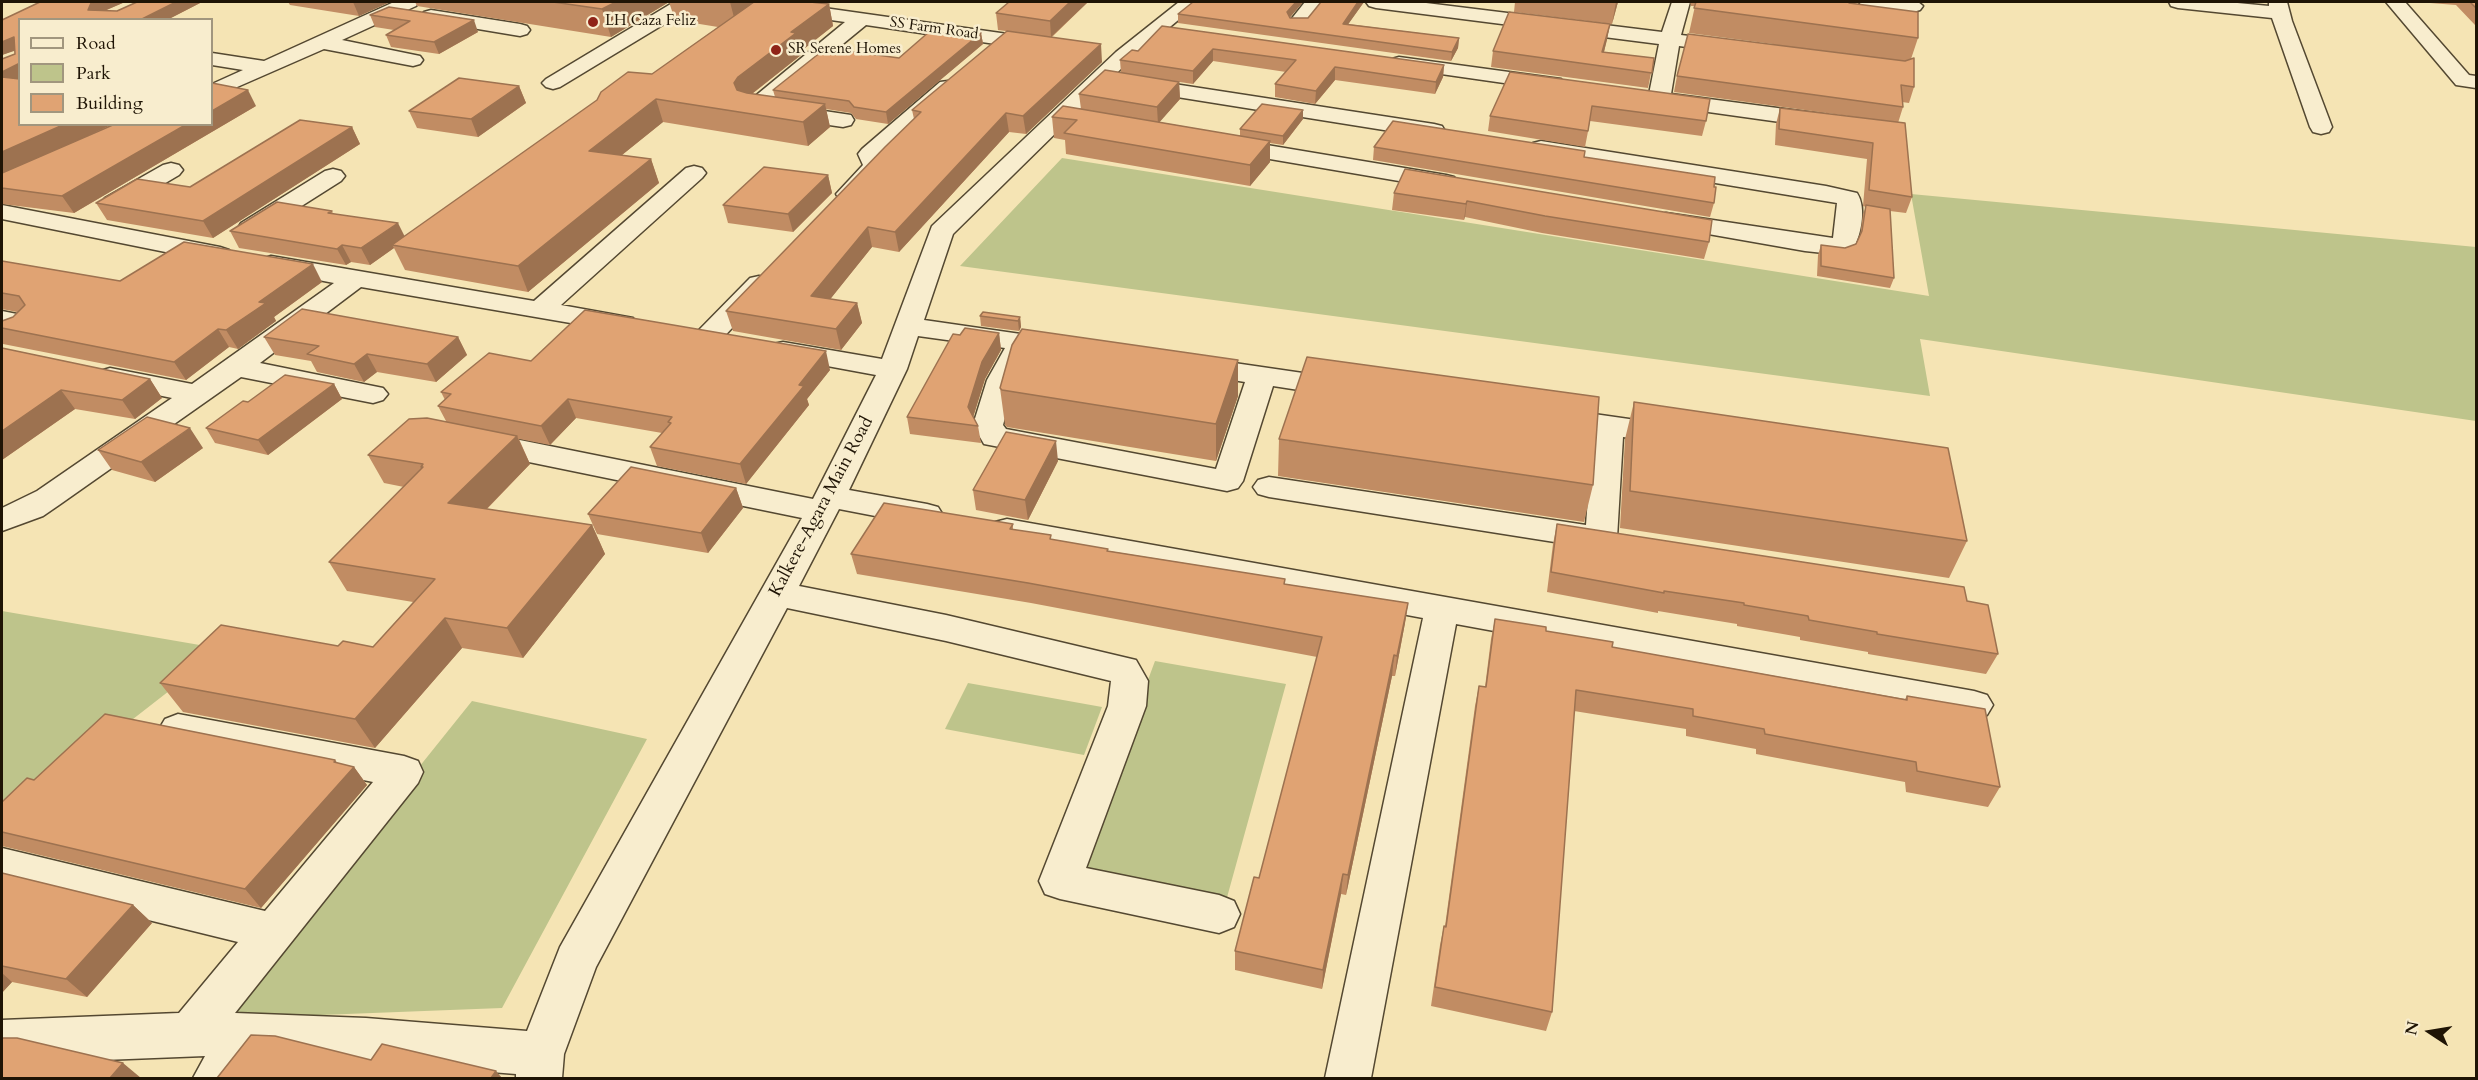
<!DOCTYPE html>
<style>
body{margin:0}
#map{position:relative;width:2478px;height:1080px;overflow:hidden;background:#f5e4b4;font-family:Cardo,serif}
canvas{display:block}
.frame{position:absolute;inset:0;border:3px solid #1f1405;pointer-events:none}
.legend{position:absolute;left:18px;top:18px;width:195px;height:108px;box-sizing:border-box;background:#f8edce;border:2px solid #a1967e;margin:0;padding:8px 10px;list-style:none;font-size:18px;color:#1f1405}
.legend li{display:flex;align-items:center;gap:12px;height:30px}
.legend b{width:30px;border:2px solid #a1967e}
.north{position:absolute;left:2400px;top:1002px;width:60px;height:60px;-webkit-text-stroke:4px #f8edce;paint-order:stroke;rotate:282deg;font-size:16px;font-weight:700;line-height:24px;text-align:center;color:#1f1405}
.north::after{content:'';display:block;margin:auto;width:21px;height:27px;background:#1f1405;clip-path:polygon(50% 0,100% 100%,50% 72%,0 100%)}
</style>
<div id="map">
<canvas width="2478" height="1080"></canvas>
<div class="frame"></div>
<ul class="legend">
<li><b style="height:8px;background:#f8edce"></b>Road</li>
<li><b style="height:16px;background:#bec48b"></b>Park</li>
<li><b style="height:16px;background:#e0a373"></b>Building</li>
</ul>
<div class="north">N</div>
</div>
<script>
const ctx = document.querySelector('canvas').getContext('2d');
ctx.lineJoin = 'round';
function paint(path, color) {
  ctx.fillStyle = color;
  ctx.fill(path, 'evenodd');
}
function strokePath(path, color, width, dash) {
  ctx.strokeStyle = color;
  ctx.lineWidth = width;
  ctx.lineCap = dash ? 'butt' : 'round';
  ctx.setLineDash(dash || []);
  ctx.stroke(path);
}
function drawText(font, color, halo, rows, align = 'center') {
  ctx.font = font + ' Cardo,serif';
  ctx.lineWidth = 5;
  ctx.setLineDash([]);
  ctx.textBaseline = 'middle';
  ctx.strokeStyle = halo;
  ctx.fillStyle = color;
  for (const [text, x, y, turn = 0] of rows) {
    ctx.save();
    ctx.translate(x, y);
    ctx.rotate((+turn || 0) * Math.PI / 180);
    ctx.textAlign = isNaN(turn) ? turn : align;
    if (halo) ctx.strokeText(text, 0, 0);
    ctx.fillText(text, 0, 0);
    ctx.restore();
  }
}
paint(new Path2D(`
 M1062 158 1929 296 1911 194 2476 247V421L1920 339 1930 396 960 266Z
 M2 611 223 649 2 821Z
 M1155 661 1286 684 1226 901 1077 871Z
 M968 683 1102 707 1084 755 945 729Z
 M472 701 647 739 502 1008 217 1019Z`), '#bec48b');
const minor = new Path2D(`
 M394 2H419L416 6 342 40 420 56 423 60 420 64 413 66 324 49 212 98V84L243 70 212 65V53L264 61Z
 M674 2H697L694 6 560 87 553 89 546 87 542 83 546 79Z
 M736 2H782L1043 39 1050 41 1053 45 1050 49 1043 51 866 25 771 103 851 115 854 120 851 125 843 127 753 114 745 112 742 107 845 22 745 8 738 6Z
 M1179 2H1200L1130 60 953 234 924 320 1069 341 1073 347 1069 353 1059 355 1031 351 1015 380 1003 425 1006 429 1216 469 1245 382 1183 372 1179 366 1183 360 1193 357 1344 379 1354 382 1359 388 1354 394 1344 397 1273 386 1243 481 1238 488 1227 491 984 444 973 425 987 380 1005 348 918 336 907 369 849 490 927 504 938 507 943 515 938 523 927 526 839 509 799 586 946 615 1136 660 1148 681 1146 706 1086 868 1219 895 1234 901 1240 914 1234 927 1219 933 1060 899 1045 894 1039 881 1108 706 1111 681 946 641 787 608 596 967 564 1054 562 1078H516V1074L366 1062 262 1057 245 1078H193L205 1056 2 1064V1020L179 1013 238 942 2 884V848L265 911 373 782 165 739 159 729 165 719 178 714 404 756 418 761 423 772 418 783 235 1013 366 1018 527 1031 560 947 802 518 480 452 469 449 465 442 469 435 480 432 813 499 876 375 773 356 769 350 773 344 783 342 882 359 932 226 1116 52Z
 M1305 2H1324L1306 26H1292L1289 22Z
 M1366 2H1418L1662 32 1672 2H1690L1681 35 1731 41 1738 43 1741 47 1738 51 1731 53 1679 46 1671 94 1823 114 1831 116 1834 121 1831 126 1823 128 1651 104 1648 99 1659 44 1376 8 1369 6Z
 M1859 2H1918L1923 6 1920 10 1913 12 1869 8 1862 6Z
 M2169 2H2227L2269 6V2H2287L2292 21 2332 127 2329 132 2321 134 2313 132 2310 127 2272 18 2178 8 2171 6Z
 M2386 2H2405L2469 75 2476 76V88L2456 85Z
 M431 10 520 24 527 26 530 30 527 34 520 36 424 20 421 16 424 12Z
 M1399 57 1553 78 1561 79 1564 84 1561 89 1553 90 1392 67 1389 63 1392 59Z
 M1135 78 1434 124 1442 126 1445 131 1442 136 1434 138 1127 89 1124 84 1127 79Z
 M948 81 956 82 959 87 956 92 882 155 887 166 883 171C871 184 859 204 839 199L836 194 863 165 858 154 862 149 940 82Z
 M1225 138 1446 175 1454 177 1458 182 1454 187 1446 189 1217 150 1214 145 1217 140Z
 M1541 141 1826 186 1857 193C1867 208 1861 238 1851 252L1842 255 1805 251 1657 225 1654 220 1657 215 1666 213 1833 238 1837 203 1533 153 1530 148 1533 143Z
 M171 163 179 165 183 170 179 175 123 208 114 210 105 208 102 203 105 198 163 165Z
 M694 166 702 168 706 173 702 178 561 305 633 318 637 324 633 330 623 332 361 287 260 363 383 388 388 394 383 400 373 403 241 377 59 505 43 516 2 531V508L37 491 172 398 100 383 96 377 100 371 110 368 192 384 334 283 262 269 258 264 262 259 271 256 534 301 686 168Z
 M333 169 341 171 345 176 341 181 259 233 250 235 241 233 238 228 241 223 325 171Z
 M2 205 220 247 229 250 233 255 229 260 220 263 2 219Z
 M759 276 768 278 772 284 768 290 716 345 706 347 696 345 692 339 696 333 750 278Z
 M2 311 32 317 36 323C28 334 14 340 2 342Z
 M1552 408 1671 425 1682 427 1686 434 1682 441 1671 443 1623 437 1617 538 1613 546 1599 549 1269 497 1258 494 1253 487 1258 480 1269 477 1586 525 1593 432 1541 423 1537 417 1541 411Z
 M1007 519 1974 691 1987 695 1993 705 1987 715 1974 719 1456 624 1371 1078H1325L1423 618 995 538 991 530 995 522Z`);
strokePath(minor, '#544831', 3);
paint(minor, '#f8edce');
paint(new Path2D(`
 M40 2H125L104 11H117L202 2 167 20H20L19 79 20 124H113L85 137 256 106 74 213 2 204V59L15 54V50L2 55V20Z
 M288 2H390L359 16 290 5Z
 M415 2H810L829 4 833 26 800 52 801 55 752 94 775 97 773 90 899 58 975 37 981 33 983 44 888 124 856 119 851 113 826 109 830 127 808 146 663 122 622 155 651 159 659 183 528 292 405 270 394 248 370 265 351 262 346 265 239 248 230 231 332 211 333 214 404 237 652 74 718 27 675 20 669 2 611 37 417 6Z
 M1088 2 1052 37 1102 62 1026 134 1009 132 899 252 872 247 830 299 857 303 862 323 841 350 733 331 726 311 914 119 912 110 1021 33 998 30 996 13Z
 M1193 2H1303L1290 17V18H1308L1321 2H1364L1348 24 1459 38 1458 48 1451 61 1178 23V14Z
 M1515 2H1618L1612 24 1514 12Z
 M1653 2H1671L1669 3Z
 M1690 2H1849V3L1918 38 1911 59 1914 87 1909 103 1902 102 1903 107 1898 123 1912 197 1906 213 1890 211 1894 278 1890 288 1817 276 1818 255 1821 245 1845 248 1856 244 1860 236 1863 214 1866 207 1863 206 1867 159 1775 145 1776 124 1780 108 1863 118 1674 92 1677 76 1773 44 1689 33 1695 6H1691Z
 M2416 2H2476V25H2475L2456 5 2417 2Z
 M370 15 478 32 439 54 391 47 386 35 394 30 375 27Z
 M1610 24 1604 52 1654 58 1648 88 1491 67 1493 51Z
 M1162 26 1444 65 1443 77 1435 94 1335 80 1315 104 1275 97V84L1286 72 1213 61 1193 84 1121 73 1120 60 1138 51Z
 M1510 72 1706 121 1702 136 1590 121 1585 147 1488 131 1490 116Z
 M1179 82 1180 99 1159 122 1240 136V129L1303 119 1283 145 1270 143V162L1250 186 1066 154 1065 140 1054 138 1052 117 1081 109 1079 94Z
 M519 86 526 103 478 137 417 128 409 111Z
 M352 127 360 144 213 238 107 220 96 203 190 187Z
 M1374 147 1584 157 1714 187V203L1710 217 1373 160Z
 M1405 169 1709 242 1704 259 1542 233 1465 217 1464 220 1392 210 1394 193Z
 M828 175 832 193 793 232 728 223 723 205Z
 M2 261 120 281 322 282 274 317 276 321 238 349 229 347 186 380 3 344 2 341V321L13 317 17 312 2 309Z
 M980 316 1020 317 1021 327 1019 331 981 326Z
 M999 333 1001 350 985 379 973 417 978 426 981 443 910 434 907 417 960 335Z
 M264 337H458L467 355 436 382 377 372 364 382 317 372 311 361 275 355Z
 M2 348 150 379 162 398 135 419 75 409 2 460Z
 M1238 360V396L1216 461 1007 427 1005 425 1000 388Z
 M531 361 830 370 807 399 809 405 746 484 657 466 650 447 662 433 576 418 550 445 519 439 530 464 487 509 592 525 605 554 523 658 462 648 375 748 183 712 160 683 338 646 373 647 413 602 347 591 329 562 404 487 384 483 368 455 446 421 438 406 445 400 441 392Z
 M334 384 342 399 268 455 215 443 206 428 248 402Z
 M1634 402 1967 541 1949 578 1620 528 1625 439Z
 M1279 439 1593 485 1584 522 1278 476Z
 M203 448 155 482 112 470 98 450Z
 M1058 461 1028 520 976 510 973 490Z
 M736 488 743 508 708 553 597 534 588 514Z
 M1013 524V529L1052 540 1109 551 1285 579V584L1408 603 1405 623 1395 676H1392L1346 895 1341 894 1322 989 1235 970V951L1259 878 1317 657 1031 603 857 574 851 554Z
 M1557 524 1967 601 1998 654 1986 674 1868 654V652L1800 640V637L1737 626V624L1658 611V613L1547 592 1553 544Z
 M1495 619 1612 647 1905 699 1907 696 2000 787 1988 807 1906 792 1905 782 1756 754V749L1686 736V729L1574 711 1552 1012 1546 1031 1431 1006 1440 945 1444 926H1445L1475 706 1479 686 1485 687 1491 639Z
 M335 760 337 763 354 767 367 785 261 908 2 846V802L34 780Z
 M2 873 133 905 152 923 87 997 12 982 2 992Z`), '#c18c63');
paint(new Path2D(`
 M95 2H125L97 14 88 10 91 3Z
 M176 2H202L167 20H140Z
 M353 2H390L359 16Z
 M616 2H669L611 37 602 9Z
 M730 2H758L737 29Z
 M1070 2H1088L1051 37 1050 21Z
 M1296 2H1303L1287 21V12Z
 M1358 2H1364L1342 33 1343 24Z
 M1616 2H1618L1612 24Z
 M829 4 833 26 800 52 801 55 744 100 740 106 734 83 738 77 791 32Z
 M474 20 478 32 439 54 434 42Z
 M1610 24 1607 40 1600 67 1602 52Z
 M981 33 983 44 888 124 886 112Z
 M14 37 20 49 2 55V42Z
 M1459 38 1458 48 1451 61 1452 52Z
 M1101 44 1102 62 1026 134 1023 116Z
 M1213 49V61L1193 84V71Z
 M20 63V78L2 87V72Z
 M1444 65 1443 77 1435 94 1436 82Z
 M1335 67V80L1315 104 1316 91Z
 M1179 82 1180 99 1158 124 1157 107Z
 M519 86 526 103 478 137 471 119Z
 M248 90 256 106 74 213 62 196 187 124H212V111Z
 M656 99 663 122 597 175 589 151Z
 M825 104 830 127 808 146 803 122Z
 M1303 110V119L1283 145V136Z
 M1006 113 1009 132 899 252 895 232Z
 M65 124H113L2 175V152Z
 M352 127 360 144 213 238 203 221Z
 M1270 141V162L1250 186V165Z
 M651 159 659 183 528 292 518 266Z
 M828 175 832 193 793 232 788 214Z
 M1467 201 1465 217 1464 220 1466 204Z
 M398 223 406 239 392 245 394 248 370 265 361 248Z
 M868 227 872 247 816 317 811 296Z
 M342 245 351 262 346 265 337 249Z
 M313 264 322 282 274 317 276 321 238 349 226 330 259 302Z
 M857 303 862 323 841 350 836 329Z
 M1020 317 1021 327 1019 331 1018 321Z
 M218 329 229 347 186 380 174 362Z
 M999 333 1001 350 985 379 971 424 968 407 982 362Z
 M458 337 467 355 436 382 427 364Z
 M826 351 830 370 807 399 809 405 746 484 740 464 799 385Z
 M367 354 377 372 364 382 354 364Z
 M1238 360V396L1216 461V424Z
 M150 379 162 398 135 419 122 400Z
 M334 384 342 399 268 455 258 440Z
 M61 390 75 409 2 460V431Z
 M568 399 576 418 550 445 541 426Z
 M190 428 203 448 155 482 141 462Z
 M517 436 530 464 464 532 448 503Z
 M1056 441 1058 461 1028 520 1025 500Z
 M736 488 743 508 708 553 701 533Z
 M592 525 605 554 523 658 507 628Z
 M1408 603 1405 623 1395 676 1397 656Z
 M445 618 462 648 375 748 355 719Z
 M1394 655 1392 676 1346 895 1348 875Z
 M335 760 346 775 354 767 367 785 261 908 245 889Z
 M1343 874 1341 894 1322 989 1323 970Z
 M133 905 152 923 87 997 66 979Z
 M2 973 12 982 2 993Z
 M123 1063 141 1078H110Z
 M496 1071 502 1078H491Z`), '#9d7250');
const building = new Path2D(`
 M40 2H95L91 3 88 10 117 11 137 2H176L140 20H20V63L2 72V59L15 54 14 37 2 42V20Z
 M553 2H616L602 9Z
 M754 2H810L829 4 791 32 796 33 738 77 734 83 737 90 747 93 825 104 803 122 656 99 589 151 651 159 518 266 392 245 597 100 601 92 628 72 652 74Z
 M1009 2H1070L1050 21 996 13Z
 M1193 2H1296L1287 12 1290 18H1308L1321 2H1358L1343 24 1459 38 1452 52 1178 14Z
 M1696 2H1849V3L1918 12V38L1694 8Z
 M2470 2H2476V8Z
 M389 7 474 20 434 42 386 35 410 21 370 15Z
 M1509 12 1610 24 1602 52 1654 58 1652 73 1493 51Z
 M1162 26 1444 65 1436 82 1335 67 1316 91 1275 84 1296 60 1213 49 1193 71 1120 60 1132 50 1138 51Z
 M930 31 975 37 981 33 886 112 854 107 849 101 773 90 826 48 899 58Z
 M1007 31 1101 44 1023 116 1006 113 895 232 868 227 811 296 857 303 836 329 726 311 885 147 921 112 912 110Z
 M1688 34 1905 61 1914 58V87L1901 85 1903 107 1677 76Z
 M1105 70 1179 82 1157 107 1079 94Z
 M1510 72 1710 99 1706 121 1592 106 1588 131 1490 116Z
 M2 77 20 79V124H65L2 152Z
 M459 78 519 86 471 119 409 111Z
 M212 83 248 90 212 111Z
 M1262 104 1303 110 1283 136 1240 129Z
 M1063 106 1270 141 1250 165 1064 133 1077 120 1052 117Z
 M1780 108 1905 123 1912 197 1869 190 1873 143 1779 129Z
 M300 120 352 127 203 221 96 203 137 179 190 187Z
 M1393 121 1585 151 1584 157 1715 177 1714 187H1716L1714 203 1374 147Z
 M115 124H187L62 196 2 188V173Z
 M764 167 828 175 788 214 723 205Z
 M1405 169 1712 220 1709 242 1545 216 1467 201 1466 204 1394 193Z
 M277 202 332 211 328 213 398 223 361 248 342 245 337 249 230 231Z
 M1866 205 1890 209 1894 278 1821 266V245L1845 248 1856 244 1862 231Z
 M184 242 313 264 259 302 266 303 226 330 218 329 174 362 2 328V321L13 317 25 305 19 296 2 293V261L120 281Z
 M302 309 458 337 427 364 367 354 354 364 307 354 319 346 264 337Z
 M585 310 826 351 799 385 804 386 740 464 650 447 671 423 668 422 672 417 568 399 541 426 438 406 451 394 441 392 489 353 531 361Z
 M983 312 1020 317 1018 321 980 316Z
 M965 328 999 333 982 362 968 407 978 426 907 417 953 334 960 335Z
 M1022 329 1238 360 1216 424 1002 390 1000 388 1012 345Z
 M2 348 150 379 122 400 61 390 2 431Z
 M1307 357 1599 397 1593 485 1279 439Z
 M285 375 334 384 258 440 206 428 243 401 248 402Z
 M1634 402 1948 448 1967 541 1630 491Z
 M147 417 190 428 141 462 98 450Z
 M427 418 517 436 448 503 592 525 507 628 445 618 355 719 160 683 221 625 338 646 343 641 373 647 435 579 329 562 423 467H421L423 464 368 455 409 419Z
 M1006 432 1056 441 1025 500 973 490Z
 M631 467 736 488 701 533 588 514Z
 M884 503 1013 524 1010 529 1051 535 1050 539 1108 549 1107 551 1285 579 1284 584 1408 603 1397 656 1394 655 1348 875 1343 874 1323 970 1235 951 1254 877 1259 878 1322 637 1028 583 851 554Z
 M1557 524 1964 587 1967 601 1988 605 1998 654 1877 634V632L1809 620 1808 616 1744 605V603L1664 591V593L1551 572Z
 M1495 619 1546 627V631L1613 642 1612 647 1907 700V696L1985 709 2000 787 1917 771 1916 762 1765 734 1764 729 1693 716V709L1576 690 1552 1012 1435 987 1444 926 1446 927 1479 686 1486 687Z
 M105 714 335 760 334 762 354 767 245 889 2 832V802L27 778 34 780Z
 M2 873 133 905 66 979 2 966Z
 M251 1035 275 1036 371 1060 382 1044 496 1071 491 1078H217Z
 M2 1038H17L123 1063 110 1078H2Z`);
paint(building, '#e0a373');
strokePath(building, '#9d7250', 1.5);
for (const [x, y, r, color] of [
 [593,22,6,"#8f2418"],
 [776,50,6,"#8f2418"]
]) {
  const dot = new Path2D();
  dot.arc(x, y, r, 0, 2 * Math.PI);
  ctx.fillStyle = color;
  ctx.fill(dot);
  strokePath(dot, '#f8edce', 2);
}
drawText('15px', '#1f1405', '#f8edce', [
 ["LH Caza Feliz",605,22],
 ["SR Serene Homes",788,50]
], 'left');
drawText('15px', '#1f1405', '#f8edce', [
 ["SS Farm Road",934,29,8]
]);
drawText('18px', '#1f1405', '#f8edce', [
 ["Kalkere-Agara Main Road",822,507,-62]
]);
</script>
